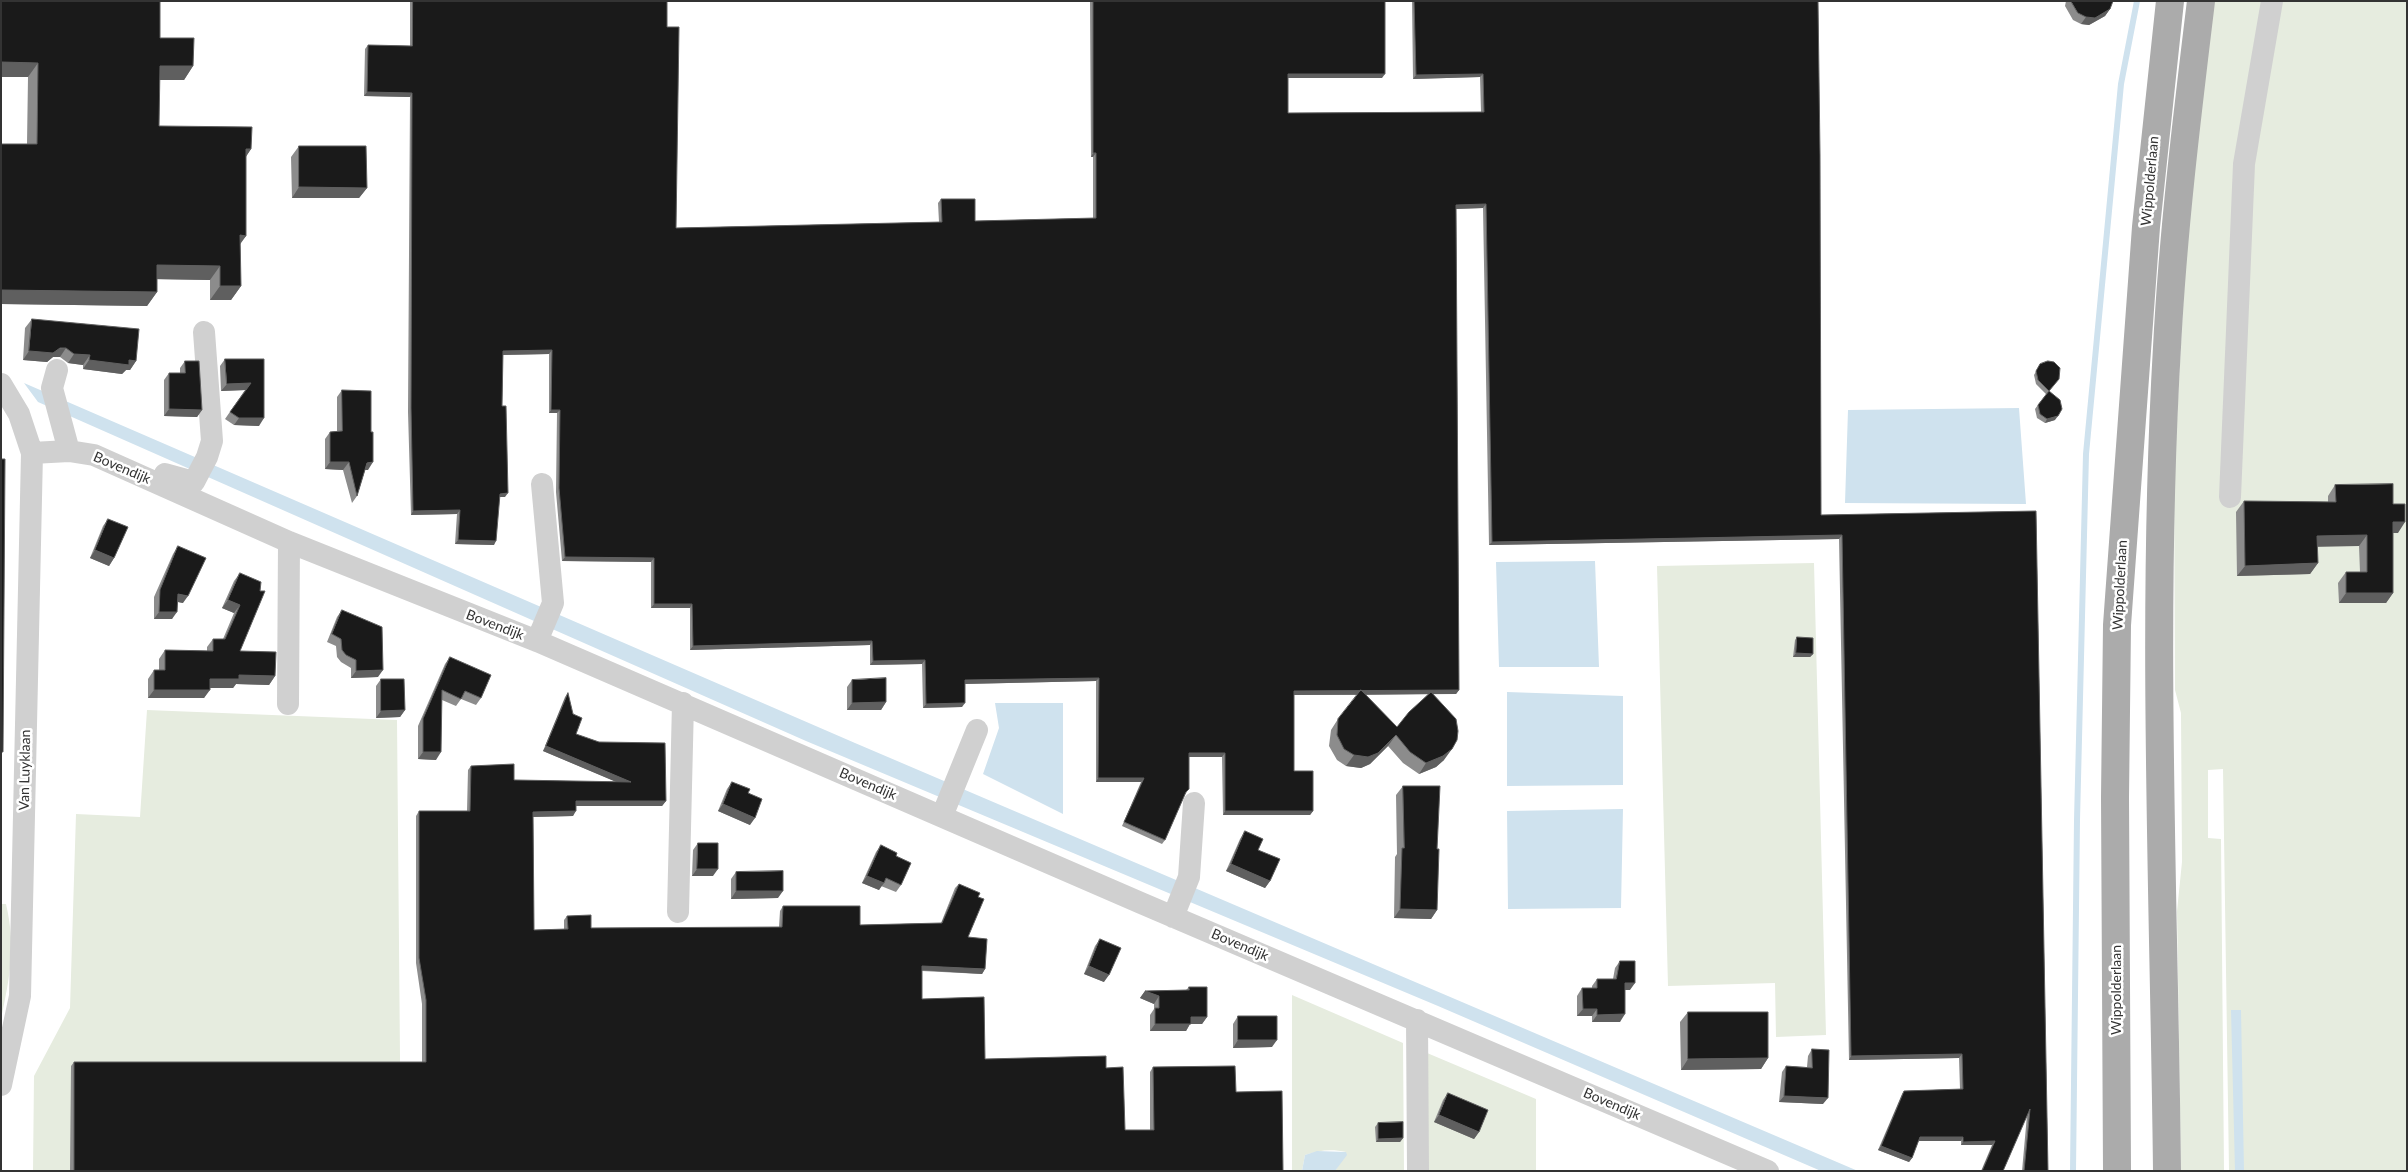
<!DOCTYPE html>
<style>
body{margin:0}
#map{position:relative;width:2408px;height:1172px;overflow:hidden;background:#fff;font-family:Lato,sans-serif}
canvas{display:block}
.frame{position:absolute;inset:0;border:2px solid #333;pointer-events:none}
</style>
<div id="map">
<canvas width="2408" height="1172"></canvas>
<div class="frame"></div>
</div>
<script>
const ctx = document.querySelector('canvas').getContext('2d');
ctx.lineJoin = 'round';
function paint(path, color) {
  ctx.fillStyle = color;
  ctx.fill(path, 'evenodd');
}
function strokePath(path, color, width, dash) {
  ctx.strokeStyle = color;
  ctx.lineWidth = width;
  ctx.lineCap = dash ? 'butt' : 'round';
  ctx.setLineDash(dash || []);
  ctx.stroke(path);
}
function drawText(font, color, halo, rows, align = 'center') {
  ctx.font = font + ' Lato,sans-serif';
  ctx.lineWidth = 5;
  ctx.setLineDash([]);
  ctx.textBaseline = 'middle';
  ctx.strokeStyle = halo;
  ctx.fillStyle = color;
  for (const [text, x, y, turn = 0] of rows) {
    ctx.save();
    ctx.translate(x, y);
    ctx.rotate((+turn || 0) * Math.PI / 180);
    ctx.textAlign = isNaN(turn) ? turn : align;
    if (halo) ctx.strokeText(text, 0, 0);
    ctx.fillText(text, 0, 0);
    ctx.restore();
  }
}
paint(new Path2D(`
 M2214 1H2407V1171H2229L2223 769 2208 770V838L2221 839 2224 1171H2181L2177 911 2182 862 2181 713 2175 690 2174 476 2189 193Z
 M1814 563 1826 1035 1776 1037 1775 983 1668 986 1657 566Z
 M147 710 397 720 401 1171H33L34 1076 70 1008 76 814 140 817Z
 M1 904H6C16 947 10 976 1 1019Z
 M1292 995 1403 1043 1404 1171H1335L1346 1152C1332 1149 1319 1150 1305 1155L1302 1171H1292Z
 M1420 1050 1536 1099V1171H1421Z`), '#e6ecdf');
paint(new Path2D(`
 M24 383 855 743 1858 1171H1821L1438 1006 806 741 38 402Z
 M2019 408 2026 504 1845 503 1848 410Z
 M1595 561 1599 667H1499L1496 562Z
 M1507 692 1623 696V785L1507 786Z
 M995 703H1063V814L983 774 999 728Z
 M1623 809 1621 908 1508 909 1507 811Z
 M2231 1010H2241L2244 1171H2235Z
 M1317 1151 1346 1152 1347 1155 1335 1171H1302L1305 1155Z`), '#cfe2ee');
strokePath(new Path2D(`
 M2073 1171 2077 820 2086 454 2121 84 2137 1`), '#cfe2ee', 6);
strokePath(new Path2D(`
 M57 370 52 388 69 451
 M1 384 19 414 32 453 20 996 1 1085
 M32 453 69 451 94 455 289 542 537 641 1141 903 1768 1171
 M165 474 194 482 207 457 212 441 204 332
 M2230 497 2244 164 2272 1
 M537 641 553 603 542 484
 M288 704 289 542
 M942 816 977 730
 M678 912 683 703
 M1173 917 1189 877 1194 803
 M1417 1020 1418 1171`), '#d0d0d0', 22);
strokePath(new Path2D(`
 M2117 1171 2115 797 2117 625 2146 227 2170 1
 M2167 1171C2164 896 2151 621 2167 347 2173 231 2187 116 2201 1`), '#ababab', 28);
paint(new Path2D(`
 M1 1 160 38 193 66 184 80H159V126L251 149 246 156V236L240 243 241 286 231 300H210V280L157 279V292L147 306 1 304V144H27L28 77H1Z
 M410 1H667V27L676 228 939 222 938 203 941 199 975 221 1093 218V157H1091L1090 1H1385L1382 78H1288V113L1481 112 1480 77 1413 79 1412 1H1818L1821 515 2036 511 2048 1171H2022L2027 1115 2003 1171H1981L1992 1145H1961V1141H1918L1912 1158 1909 1162 1878 1150 1902 1094 1904 1091 1960 1089 1959 1058 1849 1060 1839 539 1489 545 1483 208 1456 209 1459 690 1456 694H1433L1444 760 1436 767 1419 774 1403 763 1388 746 1370 764 1361 768 1346 766 1337 760 1329 746 1331 730 1338 719 1358 695H1294V771L1313 811 1310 815H1223L1222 757H1189V789L1185 794 1165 840 1162 844 1122 826 1141 782H1096V681L965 684 962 707 923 708 922 664 870 665V645L690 650V608H651V562L562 561 556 492 557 413H549V354L503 355 502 406 505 497H499L494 545 455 544 457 514 411 515 408 412 410 97 364 96 365 49 368 45 410 46ZM1428 694 1397 727 1366 695Z
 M2066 1H2113L2110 9 2105 16 2089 25 2081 24 2073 20 2065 6Z
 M299 146 367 188 359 198H292L291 157Z
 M32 319 136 361 130 370H126L122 374 83 369V365L68 363 60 357H53L47 362 23 360 25 328Z
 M225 359H264L259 426 234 425 225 419 245 390 221 391 220 366Z
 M185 361 202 410 197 417 164 416V380L169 373H180V368Z
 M2040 364 2050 391 2055 420 2045 423 2037 418 2035 409 2046 394 2036 384 2034 375Z
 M342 390 368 470H365L357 496 352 503 343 470 325 469V439L330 432 337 431V397Z
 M2335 485 2393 504 2398 533H2393V593L2386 603H2339L2338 583 2346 572H2360L2359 546H2317L2318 563 2310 574 2237 576 2236 512 2244 501 2328 502V496Z
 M108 519 114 558 109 566 90 558 103 526Z
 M178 546 183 603 178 602 172 619H154V597L173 554Z
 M240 573V651L275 676 269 685 236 684 233 688H210L204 698H148V679L154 670H159V659L165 650 207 651V647L213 639H223L234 613 222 608 234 581Z
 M342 610 378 677 351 678V668L341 662 337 657 336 646 327 642 337 617Z
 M1797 637 1813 654 1810 657H1793L1795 640Z
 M450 657 481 698 476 705 461 699 456 706 442 700 436 760 418 759V726L445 664Z
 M381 679 405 710 400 717 376 718V686Z
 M852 680 886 702 881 710H847V687Z
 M568 693 576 734 666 801 662 806H576L573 816 533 817 534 930 564 929V920L567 916 591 928 779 927 780 911 783 906 860 925 941 923 955 888 959 884 978 897 968 937 985 969 982 974 922 971V999L985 1059 1106 1068 1125 1130H1150V1072L1153 1067 1236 1092 1283 1171H70L71 1066 74 1062H422V1004L416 963V816L419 811H467L468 770 471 766 514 780 617 782 543 751 565 697Z
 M732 782 748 793 750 825 718 811 727 789Z
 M1403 786 1437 849V910L1431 919 1394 918 1395 857 1397 854 1396 795Z
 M1245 831 1258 850 1270 881 1265 888 1226 871 1240 839Z
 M698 843 713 876H692L693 850Z
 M881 845 901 885 896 892 881 886 879 890 862 883 876 852Z
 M736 872 778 898 731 899V879Z
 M1100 939 1104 982 1084 974 1095 946Z
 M1620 961 1630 990H1625L1620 1022H1592V1016H1577V996L1582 988H1592V986L1597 979H1613L1615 968Z
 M1189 987 1207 1017 1202 1024H1190L1186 1031H1150V1015L1154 1009V1004L1140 998 1145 991 1186 990Z
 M1688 1012 1768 1058 1761 1069 1681 1070 1680 1022Z
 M1238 1016 1272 1047 1233 1048V1024Z
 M1812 1049 1823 1104 1779 1102 1782 1072 1786 1066 1807 1067 1808 1056Z
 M1448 1093 1479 1132 1474 1139 1434 1122 1443 1100Z
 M1378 1123 1403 1138 1400 1142H1376L1375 1127Z`), '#8c8c8c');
paint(new Path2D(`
 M2110 9 2105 16 2089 25 2081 24 2086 17Z
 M1 62 38 63 28 77H1Z
 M160 66H193L184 80H150Z
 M1288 74H1385L1382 78H1286Z
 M1483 74 1480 77 1413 79 1416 75Z
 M367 92 412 93 410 97 364 96Z
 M246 149H251L242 163Z
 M1093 153H1096L1093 157H1091Z
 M299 187 367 188 359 198H292Z
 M1486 204 1483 208 1454 209 1456 205Z
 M240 235 246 236 236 250Z
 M157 265 220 266 210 280 148 279Z
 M220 286H241L231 300H210Z
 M1 290 157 292 147 306 1 304Z
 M66 348 60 357H53L47 362 23 360 29 351Z
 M552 350 549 354 500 355 503 351Z
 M74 354 90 355 83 365 68 363Z
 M89 360H129L136 361 130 370H126L122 374 83 369Z
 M251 383 246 390 221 391 227 384Z
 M169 409 202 410 197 417 164 416Z
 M551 410H560L557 413H549Z
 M2058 416 2055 420 2045 423 2047 419Z
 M239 418H264L259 426 234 425Z
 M330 462H349L343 470 325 469Z
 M373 462 368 470H362L367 463Z
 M508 493 505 497H497L500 494Z
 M460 510 457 514 411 515 413 511Z
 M2393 522H2405L2398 533H2386Z
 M1842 535 1839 539 1489 545 1492 542Z
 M2367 535 2359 546 2310 547 2317 536Z
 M458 540 496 541 494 545 455 544Z
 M95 550 114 558 109 566 90 558Z
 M565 557 654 558 651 562 562 561Z
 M2318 563 2310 574 2237 576 2245 566Z
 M2346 593H2393L2386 603H2339Z
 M178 594 188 596 183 603 173 601Z
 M228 600 240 605 234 613 222 608Z
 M654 604H692L690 608H651Z
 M159 612H177L172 619H154Z
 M872 641 870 645 690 650 693 646Z
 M1796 653 1813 654 1810 657H1793Z
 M925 660 922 664 870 665 873 661Z
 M383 670 378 677 351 678 356 671Z
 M239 675 275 676 269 685 236 684 233 688H204L210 679Z
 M1099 678 1096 681 962 684 965 680Z
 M154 690H210L204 698H148Z
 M1459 690 1456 694 1291 695 1294 691Z
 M886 702 881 710H847L852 703Z
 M965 703 962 707 923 708 926 704Z
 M405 710 400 717 376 718 381 711Z
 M1396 735 1388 746 1370 764 1361 768 1346 766 1354 755Z
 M546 746 631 782 628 787 543 751Z
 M1452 749 1444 760 1436 767 1419 774 1426 763Z
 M423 752H441L436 760 418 759Z
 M1189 753H1225L1222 757H1186Z
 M1098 778H1144L1141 782H1096Z
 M576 801H666L662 806H572Z
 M723 804 755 818 750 825 718 811Z
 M576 811 573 816 530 817 533 812Z
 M1225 811H1313L1310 815H1223Z
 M1231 864 1270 881 1265 888 1226 871Z
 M697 869H718L713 876H692Z
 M867 876 884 883 879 890 862 883Z
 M736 891H783L778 898 731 899Z
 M1400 909 1437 910 1431 919 1394 918Z
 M922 966 985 969 982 974 918 970Z
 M1089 966 1109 975 1104 982 1084 974Z
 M1625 983H1635L1630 990H1620Z
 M1145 991 1159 996 1154 1004 1140 998Z
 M1583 1009H1597L1592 1016H1577Z
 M1625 1014 1620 1022H1592L1597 1015Z
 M1191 1017H1207L1202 1024H1190L1186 1031H1150L1155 1024Z
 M1238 1040H1277L1272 1047 1233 1048Z
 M1962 1054 1959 1058 1849 1060 1851 1056Z
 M1768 1058 1761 1069 1681 1070 1688 1059Z
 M1784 1096 1828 1098 1823 1104 1779 1102Z
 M1439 1115 1479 1132 1474 1139 1434 1122Z
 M1920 1137H1963L1961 1141H1917Z
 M1403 1138 1400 1142H1376L1378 1139Z
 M1995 1141 1992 1145H1961L1963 1142Z
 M1881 1146 1912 1158 1909 1162 1878 1150Z`), '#5f5f5f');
const building = new Path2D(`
 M1 1H160V38H194L193 66H160L159 126 252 127 251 149H246V236L240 235 241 286H220V266L157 265V292L1 290V144H37L38 63 1 62Z
 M413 1H667V27H679L676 228 942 222 941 199H975V221L1096 218V153H1093V1H1385V74H1288V113L1484 112 1483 74 1416 75 1414 1H1818L1820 155 1821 515 2036 511 2048 1171H2024L2030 1109 2003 1171H1982L1995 1141 1963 1142V1137H1920L1912 1158 1881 1146 1904 1091 1963 1089 1962 1054 1851 1056 1842 535 1492 542 1486 204 1456 205 1459 690 1294 691V771H1313V811H1225V753H1189V789L1186 792 1165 840 1124 822 1144 778H1098L1099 678 965 680V703L926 704 925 660 873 661 872 641 693 646 692 604H654V558L565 557 559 488 560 410H551L552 350 503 351 502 406H506L508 493 500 494 496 541 458 540 460 510 413 511 411 408 412 93 367 92 368 45 412 46Z
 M2071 1H2113L2110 9 2095 18 2086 17 2078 13Z
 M299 146H366L367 188 299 187Z
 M32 319 139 329 136 361 129 360V365L89 360 90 355 74 354 66 348H60L53 353 29 351Z
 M225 359H264V418H239L230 412 251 383 227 384Z
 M185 361H199L202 410 169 409V373H185Z
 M2048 361 2054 362 2060 368 2059 379 2049 391 2060 400 2062 409 2058 416 2047 419 2040 414 2038 405 2049 391 2038 380 2036 371 2040 364Z
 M342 390 371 391V432H373V462L367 463 357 496 349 462H330V432L342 431Z
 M1 459H5L3 752H1Z
 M2393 484V504H2405V522H2393V593H2346V572H2367V535L2317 536 2318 563 2245 566 2244 501 2336 502 2335 485Z
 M108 519 128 527 114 558 95 550Z
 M178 546 206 558 188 596 178 594 177 612H159L160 590Z
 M240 573 261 582 260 591H265L240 651 276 652 275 676 239 675V679H210V690H154V670H165V650L213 651V639H225L240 605 228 600Z
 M342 610 382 627 383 670 356 671V660L346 655 342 650 341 639 332 634Z
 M1797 637 1813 638V654L1796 653Z
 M450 657 491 675 481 698 465 691 461 699 442 690 441 752H423V719Z
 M886 678V702L852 703V680Z
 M381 679H404L405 710 381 711Z
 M1361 690 1397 727 1409 712 1431 692 1456 719 1458 731 1457 740 1452 749 1443 756 1426 763 1410 752 1396 735 1378 753 1368 757 1354 755 1344 749 1337 735 1338 719Z
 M568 693 573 714 582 718 576 734 599 742 665 743 666 801H576V811L533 812 534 930 568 929 567 916 591 915V928L782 927 783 906H860V925L942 923 959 884 980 893 978 897 984 899 968 937 987 939 985 969 922 966V999L984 997 985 1059 1106 1056V1068L1123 1067 1125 1130H1154L1153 1067 1235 1066 1236 1092 1282 1091 1283 1171H74V1062H426V1000L419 958V811H470L471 766 514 764V780L631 782 546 746Z
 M732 782 750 789 748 793 762 799 755 818 723 804Z
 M1403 786H1440L1437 849H1439L1437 910 1400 909 1402 848H1404Z
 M1245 831 1263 839 1258 850 1280 859 1270 881 1231 864Z
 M698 843H718V869H697Z
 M881 845 897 853 896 856 911 863 901 885 886 878 884 883 867 876Z
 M783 871V891H736V872Z
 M1100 939 1121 948 1109 975 1089 966Z
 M1620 961H1635V983H1625V1014L1597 1015V1009H1583L1582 988H1597V979H1616Z
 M1189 987H1207V1017H1191V1024H1155V1008H1159V996L1145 991 1189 990Z
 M1688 1012H1768V1058L1688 1059Z
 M1238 1016H1277V1040H1238Z
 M1812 1049 1829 1050 1828 1098 1784 1096 1786 1066 1812 1068Z
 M1448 1093 1488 1110 1479 1132 1439 1115Z
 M1403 1122V1138L1378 1139V1123Z`);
paint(building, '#1a1a1a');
strokePath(building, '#5f5f5f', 1);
drawText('14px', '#333', '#fff', [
 ["Wippolderlaan",2150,181,-85],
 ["Bovendijk",122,468,23],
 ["Wippolderlaan",2120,585,-87],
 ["Bovendijk",495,625,21],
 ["Van Luyklaan",25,770,-89],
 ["Bovendijk",868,784,23],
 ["Bovendijk",1240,945,23],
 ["Wippolderlaan",2116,990,-90],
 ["Bovendijk",1612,1104,23]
]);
</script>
